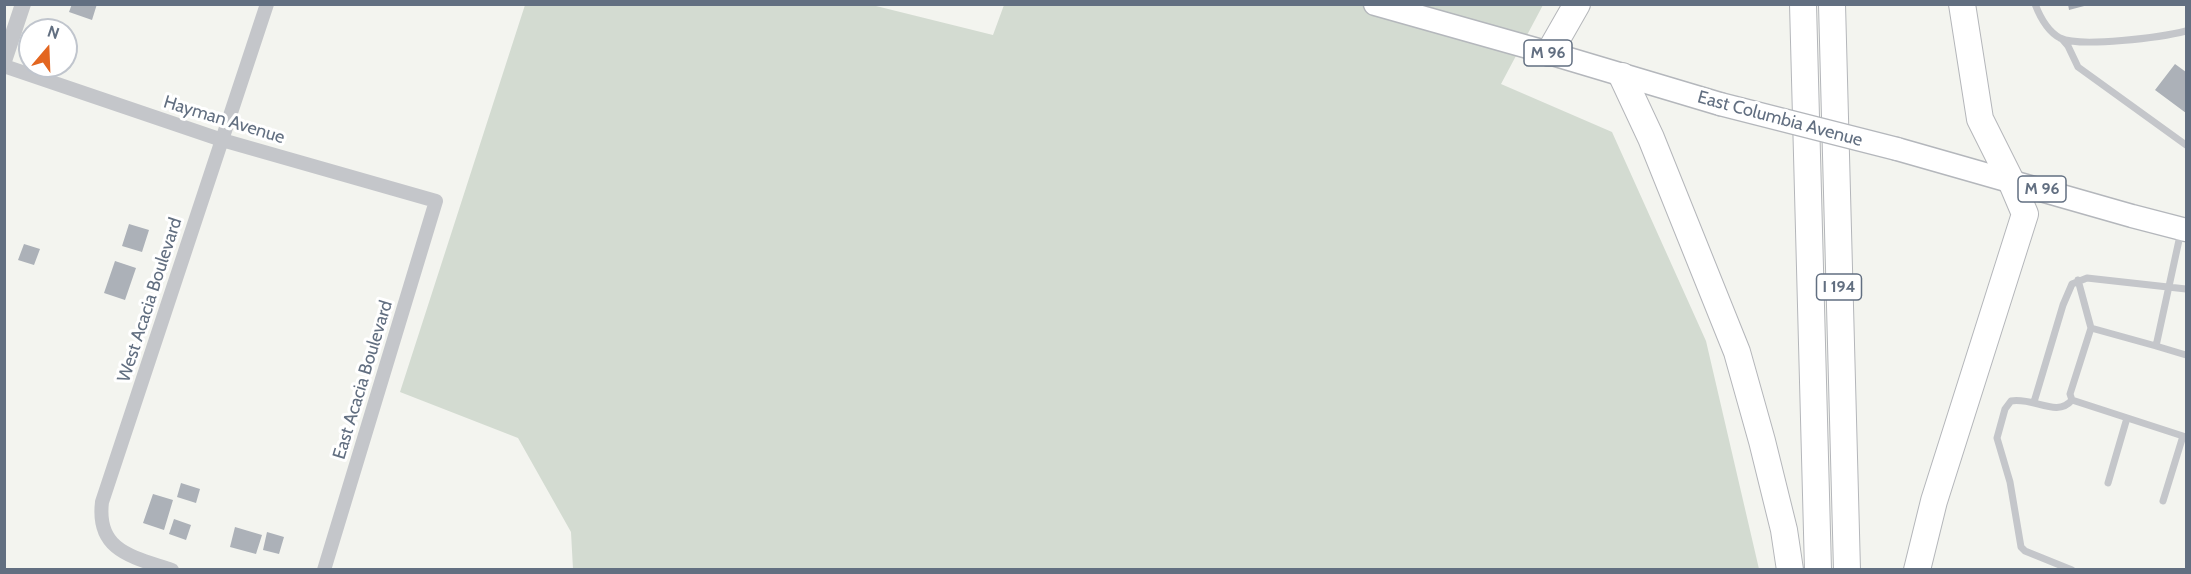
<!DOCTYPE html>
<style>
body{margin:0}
#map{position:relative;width:2191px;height:574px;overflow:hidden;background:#f3f4ef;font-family:Cabin,sans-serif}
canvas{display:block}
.frame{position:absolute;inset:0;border:6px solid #626f81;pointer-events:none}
.north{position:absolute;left:18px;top:18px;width:60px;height:60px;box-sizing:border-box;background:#fff;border:2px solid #c0c5cd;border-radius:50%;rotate:19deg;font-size:16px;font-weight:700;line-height:24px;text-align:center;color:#626f81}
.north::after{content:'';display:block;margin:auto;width:21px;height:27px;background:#e36620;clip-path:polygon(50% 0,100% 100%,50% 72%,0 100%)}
</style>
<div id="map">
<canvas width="2191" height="574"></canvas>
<div class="frame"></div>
<div class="north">N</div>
</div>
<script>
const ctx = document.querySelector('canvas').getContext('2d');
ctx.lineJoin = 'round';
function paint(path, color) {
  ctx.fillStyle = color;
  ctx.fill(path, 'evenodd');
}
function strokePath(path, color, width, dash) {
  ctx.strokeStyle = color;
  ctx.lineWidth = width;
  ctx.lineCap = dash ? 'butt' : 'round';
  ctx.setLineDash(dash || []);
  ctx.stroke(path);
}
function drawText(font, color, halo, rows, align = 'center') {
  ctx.font = font + ' Cabin,sans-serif';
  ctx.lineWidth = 6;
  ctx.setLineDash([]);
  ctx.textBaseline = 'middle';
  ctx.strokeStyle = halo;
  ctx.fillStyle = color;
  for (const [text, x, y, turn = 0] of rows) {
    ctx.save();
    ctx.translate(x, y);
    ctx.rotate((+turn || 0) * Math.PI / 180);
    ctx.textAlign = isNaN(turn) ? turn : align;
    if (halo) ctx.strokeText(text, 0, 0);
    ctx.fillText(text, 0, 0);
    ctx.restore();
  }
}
paint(new Path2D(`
 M525 5H872L993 35 1004 5H1543L1501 84 1612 132 1706 341 1759 569H573L571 532 518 438 400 392Z`), '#d3dbd1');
paint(new Path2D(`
 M72 4H97L92 20 69 12Z
 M2068 4H2088V5L2069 10Z
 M2175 64 2186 72V113L2155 90Z
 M129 224 149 230 142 252 122 246Z
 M24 244 40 249 34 265 18 260Z
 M115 261 136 268 125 300 104 293Z
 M181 483 200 489 196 503 177 497Z
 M153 494 173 500 164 530 143 523Z
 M174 519 191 525 186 540 169 534Z
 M235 527 262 535 256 554 230 547Z
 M267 532 284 537 279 554 263 550Z`), '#acb1b8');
const primary = new Path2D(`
 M1375 4 1549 53 1720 104
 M1897 149 2132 216 2186 230`);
const motorway = new Path2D(`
 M1803 4 1818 570
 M1832 4 1847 570
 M1549 53 1577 4
 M1622 76 1651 138 1737 352 1762 441 1784 530 1790 570
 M1917 570 1934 501 2025 214 2011 181 1980 119 1962 4`);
strokePath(primary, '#b4b7bc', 25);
strokePath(motorway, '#b4b6ba', 28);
strokePath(new Path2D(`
 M2035 4C2040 17 2047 31 2060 38 2080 48 2163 37 2186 31
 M2062 39 2068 46 2078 67 2186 145
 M2181 231 2156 346 2091 328 2070 394 2072 400 2186 437
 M2078 280 2091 328
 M2156 346 2186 355
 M2034 402 2063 305 2072 284 2087 278 2186 289
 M2108 483 2127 418
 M2163 501 2183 436
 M2072 570 2025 551 2021 547 2010 482 1997 438 2005 409 2011 401C2034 397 2057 418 2072 400`), '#c4c6ca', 7);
strokePath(new Path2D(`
 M4 66 222 140 436 201 324 570
 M172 570C134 557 96 552 102 502L267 4`), '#c4c6ca', 14);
strokePath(new Path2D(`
 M4 61 23 4`), '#c4c6ca', 16);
strokePath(primary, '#fff', 22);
strokePath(motorway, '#fff', 26);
const primaryBridge = new Path2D(`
 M1720 104 1897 149`);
strokePath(primaryBridge, '#b4b7bc', 25, []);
strokePath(primaryBridge, '#fff', 22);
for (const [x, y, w] of [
 [1548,53,48],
 [2042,189,48],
 [1839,287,45]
]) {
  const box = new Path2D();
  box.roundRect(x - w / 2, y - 13, w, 26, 4.5);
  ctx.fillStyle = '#fff';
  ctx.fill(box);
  strokePath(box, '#626f81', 1.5);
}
drawText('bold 16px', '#626f81', null, [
 ["M 96",1548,53],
 ["M 96",2042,189],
 ["I 194",1839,287]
]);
drawText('18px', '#626f81', '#fff', [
 ["East Columbia Avenue",1780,119,15],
 ["Hayman Avenue",224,120,17],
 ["West Acacia Boulevard",150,300,-72],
 ["East Acacia Boulevard",363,380,-73]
]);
</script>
